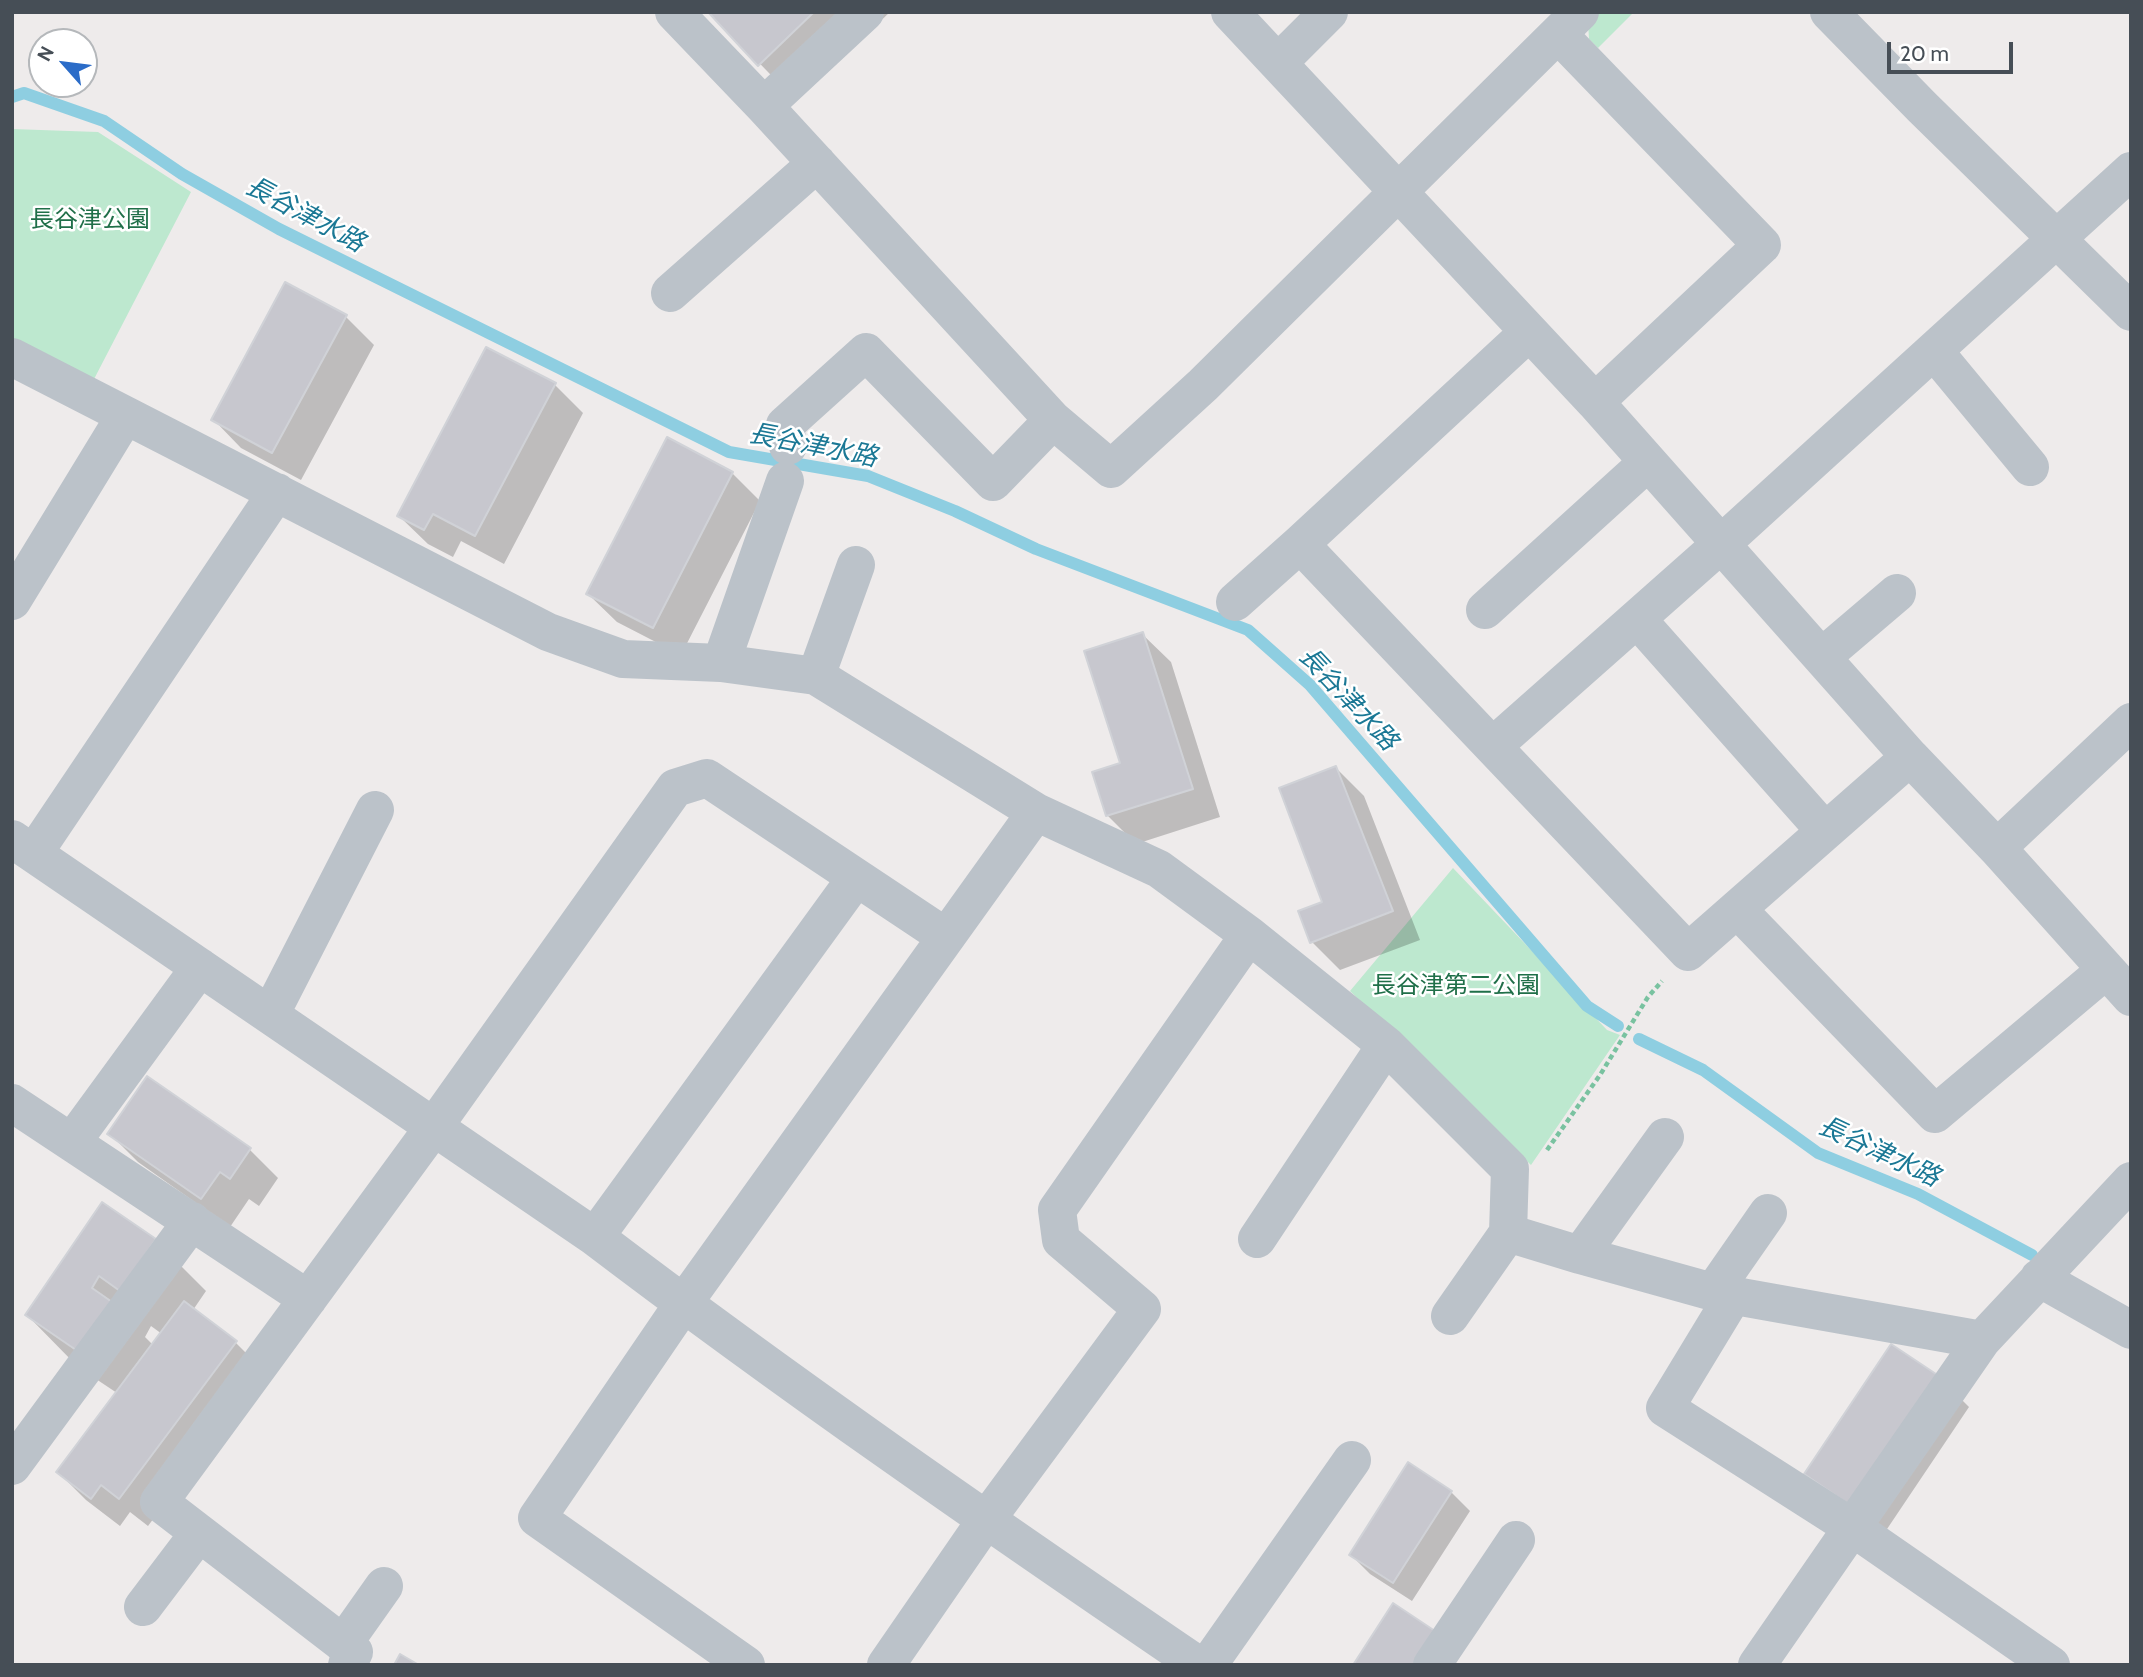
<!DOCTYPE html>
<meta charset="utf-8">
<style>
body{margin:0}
#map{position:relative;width:2143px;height:1677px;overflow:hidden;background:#eeebeb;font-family:Cabin,sans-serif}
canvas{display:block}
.frame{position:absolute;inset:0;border:14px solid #464e56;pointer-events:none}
.north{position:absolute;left:28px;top:28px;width:70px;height:70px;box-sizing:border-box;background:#fff;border:2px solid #b5b8bb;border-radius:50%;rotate:298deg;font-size:19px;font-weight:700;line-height:28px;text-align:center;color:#464e56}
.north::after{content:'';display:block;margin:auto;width:24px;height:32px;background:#2b6cc8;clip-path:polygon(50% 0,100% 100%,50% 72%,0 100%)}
.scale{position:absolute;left:1887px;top:42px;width:126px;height:32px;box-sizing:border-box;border:4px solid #464e56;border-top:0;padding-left:9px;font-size:21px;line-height:24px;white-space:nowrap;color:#464e56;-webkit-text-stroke:5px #fff;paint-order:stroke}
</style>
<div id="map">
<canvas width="2143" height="1677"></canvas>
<div class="frame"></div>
<div class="north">N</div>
<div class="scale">20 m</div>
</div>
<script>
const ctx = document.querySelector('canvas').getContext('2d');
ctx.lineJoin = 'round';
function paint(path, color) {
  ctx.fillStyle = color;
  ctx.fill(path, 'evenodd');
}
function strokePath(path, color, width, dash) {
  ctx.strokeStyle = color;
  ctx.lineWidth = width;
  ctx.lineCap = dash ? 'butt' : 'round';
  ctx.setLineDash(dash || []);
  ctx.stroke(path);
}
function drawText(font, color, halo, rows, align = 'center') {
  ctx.font = font + ' Cabin,"Noto Sans JP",sans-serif';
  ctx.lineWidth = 5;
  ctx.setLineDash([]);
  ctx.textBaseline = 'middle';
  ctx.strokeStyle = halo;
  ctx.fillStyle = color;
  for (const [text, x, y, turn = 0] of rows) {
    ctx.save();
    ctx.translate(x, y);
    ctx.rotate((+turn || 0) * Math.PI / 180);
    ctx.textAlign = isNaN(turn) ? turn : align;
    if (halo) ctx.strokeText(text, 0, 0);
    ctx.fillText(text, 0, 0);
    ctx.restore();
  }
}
paint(new Path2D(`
 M1598 12H1634L1598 48 1589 39 1588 22Z
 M12 129 98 132 191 192 92 383 12 343Z
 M1453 868 1607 1030 1620 1035 1531 1165 1350 991Z`), '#bde8cf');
paint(new Path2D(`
 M710 12H890L796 101Z
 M346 317 374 345 301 480 241 448 213 419Z
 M555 385 583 413 504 564 461 541 453 557 428 544 399 516Z
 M732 473 760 501 681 655 617 622 588 594Z
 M1142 634 1171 662 1220 817 1136 844 1108 816 1095 774 1122 764Z
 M1336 768 1364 796 1420 940 1340 970 1312 942 1324 903Z
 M148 1079 250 1150 278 1178 259 1206 249 1199 230 1227 138 1162 110 1134Z
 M155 1240 206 1291 193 1310 236 1343 264 1371 148 1526 130 1512 120 1526 86 1500 58 1472 117 1393 78 1367 27 1315ZM151 1326 162 1334 153 1345 145 1337Z
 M1941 1379 1969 1407 1883 1535 1806 1474Z
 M1451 1492 1470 1511 1412 1601 1370 1574 1351 1555Z`), '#0003');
strokePath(new Path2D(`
 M12 97 24 93 104 121 182 174 279 229 729 452 868 476 955 511 1036 549 1248 630 1310 685 1587 1006 1618 1026
 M1639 1039 1703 1070 1818 1153 1918 1194 2032 1255`), '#8ecee1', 12);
const building = new Path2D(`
 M708 12H814L758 66Z
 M285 282 347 315 272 453 211 420Z
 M486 347 556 383 475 536 433 514 424 530 397 516Z
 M667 437 733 472 653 628 586 594Z
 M1143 632 1193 789 1106 816 1092 772 1120 763 1084 651Z
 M1336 766 1393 911 1310 943 1298 911 1322 902 1279 788Z
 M147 1076 251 1148 230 1179 220 1172 201 1199 107 1134Z
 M102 1202 156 1239 120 1291 99 1276 92 1288 112 1302 79 1352 25 1315Z
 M184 1301 237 1341 119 1499 101 1485 91 1499 56 1472Z
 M1891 1344 1942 1378 1854 1508 1804 1474Z
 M1408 1462 1452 1491 1393 1583 1349 1555Z
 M1393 1603 1441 1635 1422 1665H1353Z
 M400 1654 419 1665H394Z`);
paint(building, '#c7c7ce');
strokePath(building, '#d0d2d7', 2);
strokePath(new Path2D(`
 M1547 1150 1600 1075 1648 997 1662 981`), '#79c2a0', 4.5, [5, 3.5]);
strokePath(new Path2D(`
 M674 12 764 106 1053 420 1111 469 1203 385 1580 12
 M1230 12 1595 402 1910 757 1997 848 2131 997
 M1829 12 1922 107 2131 312
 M1558 34 1762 245 1595 402
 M1278 63 1329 12
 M764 106 865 12
 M670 293 817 163
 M1529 332 1300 544 1688 952 1910 757
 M1934 351 2030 467
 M12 357 548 632 623 659 721 663 816 676 1036 812 1159 869 1249 935 1386 1045 1510 1169 1508 1233 1580 1255 1713 1292 1982 1340
 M788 446 785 425 866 352 993 482 1053 420
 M12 601 125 416
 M1235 602 1300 544
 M1485 610 1648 462
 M1637 619 1825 831
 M1823 656 1897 593
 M721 663 785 481
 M816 676 856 565
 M1493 746 1720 545 2131 171
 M12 839 595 1237C791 1386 994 1526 1198 1665
 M1997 848 2131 722
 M34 853 277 492
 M1737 909 1935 1114 2106 970
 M270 1015 375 810
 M12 1103 308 1299
 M72 1142 200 967
 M595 1237 856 878
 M1257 1239 1386 1045
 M1580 1255 1665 1137
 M2039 1278 2131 1330
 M1713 1292 1768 1213
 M1733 1296 1665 1408 1853 1528 2051 1665
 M1450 1316 1508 1233
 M12 1466 192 1221
 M143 1607 199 1533
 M343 1644 384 1586
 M347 1665 354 1652 159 1502 433 1128 675 788 707 778 946 937
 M746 1665 537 1518 683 1304 1036 812
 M886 1665 986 1520 1142 1309 1061 1240 1057 1210 1249 935
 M1208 1665 1352 1460
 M1432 1665 1516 1540
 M1757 1665 1982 1340 2131 1181`), '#bbc2c9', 38);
drawText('24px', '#206f49', '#fff', [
 ["長谷津公園",90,220],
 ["長谷津第二公園",1456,986]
]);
drawText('italic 26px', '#1b7895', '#fff', [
 ["長谷津水路",305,215,28],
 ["長谷津水路",813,446,11],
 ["長谷津水路",1348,699,47],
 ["長谷津水路",1879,1152,25]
]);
</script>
